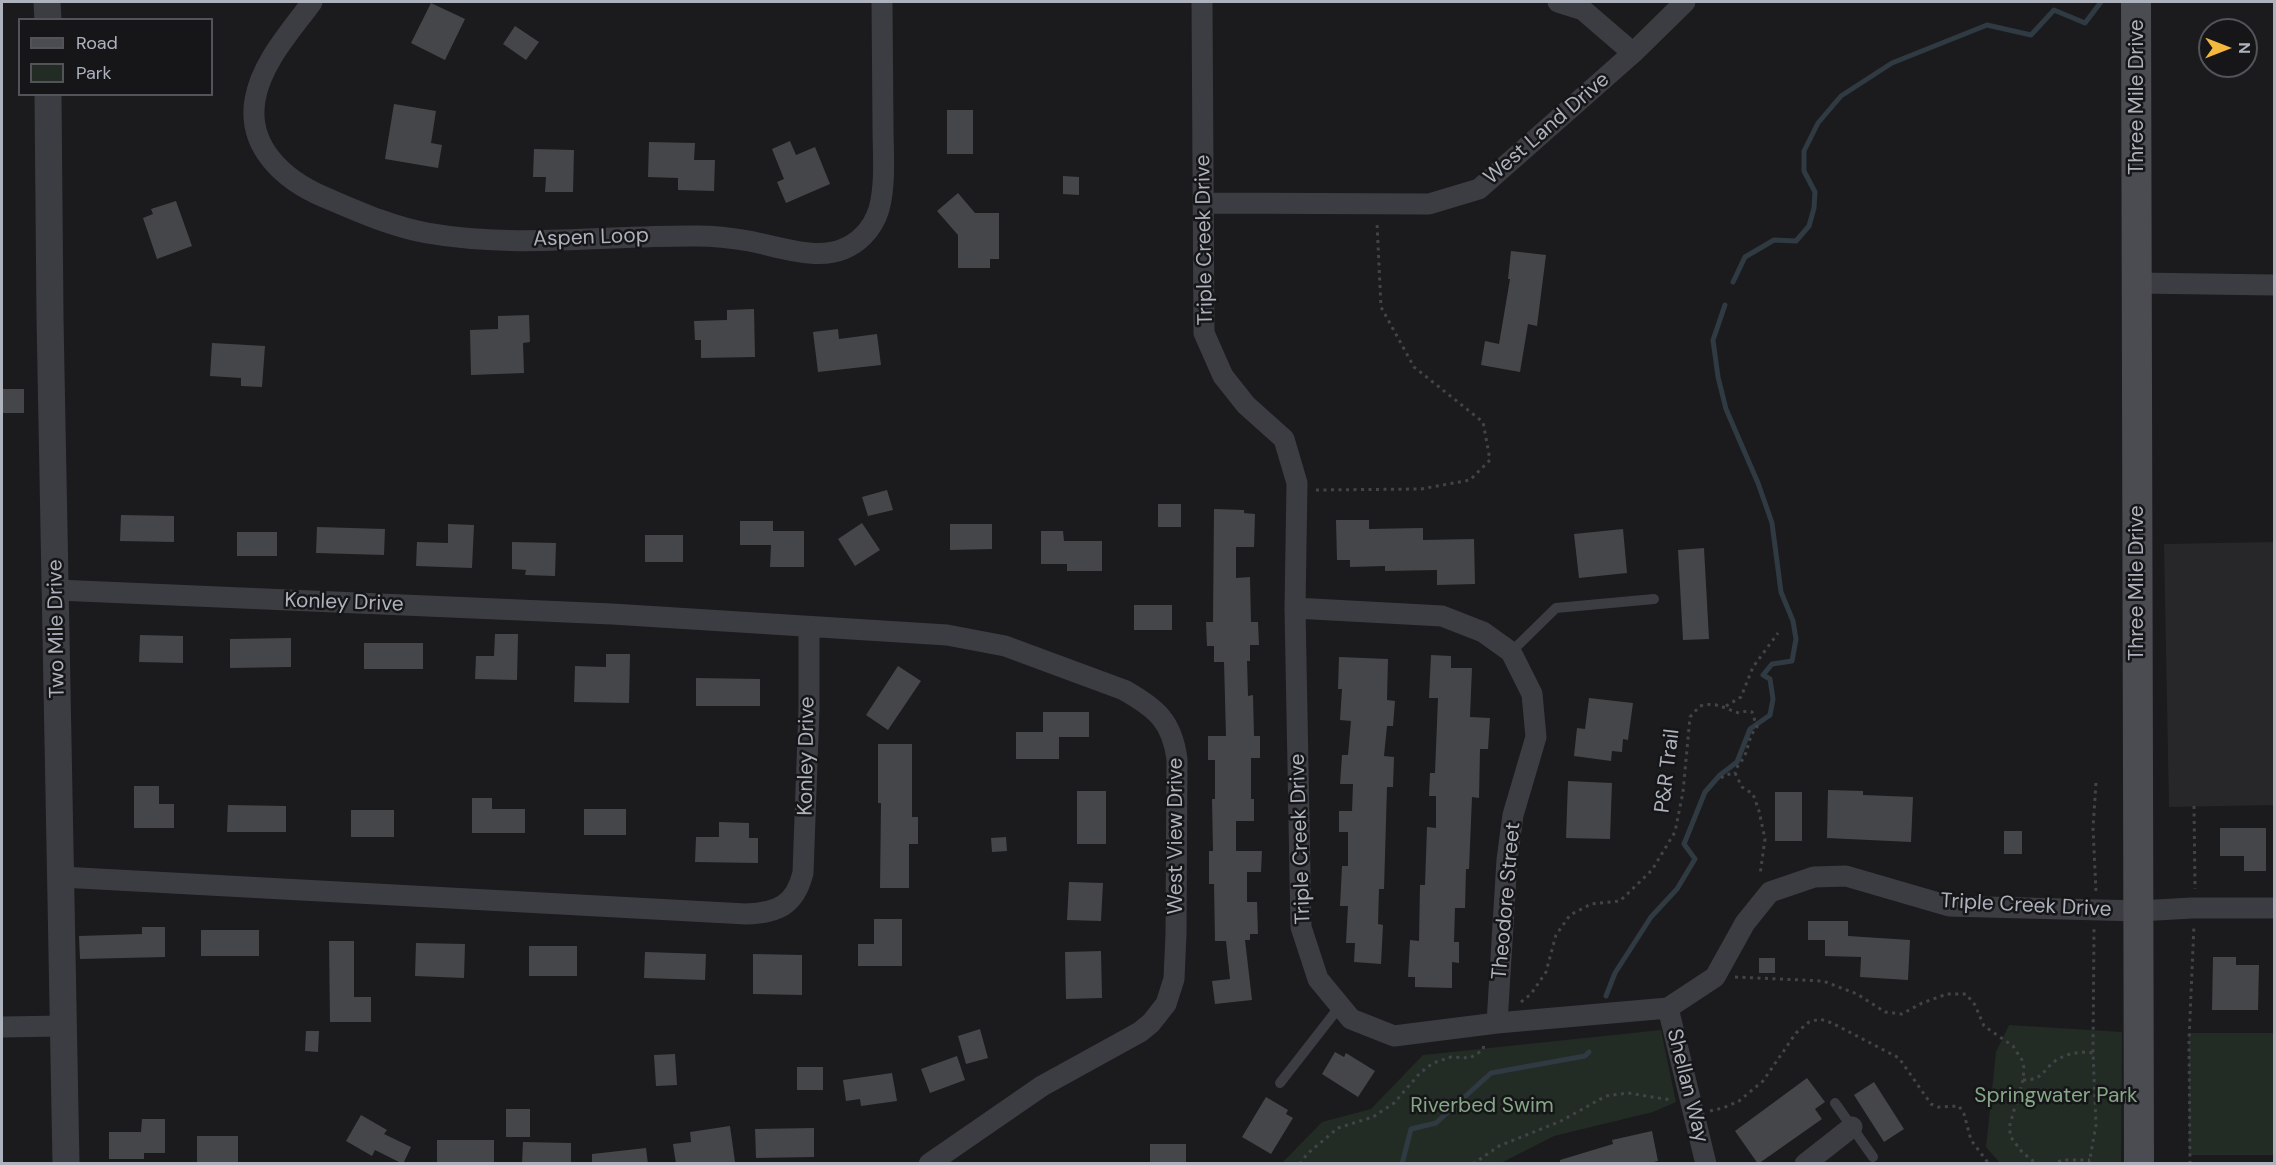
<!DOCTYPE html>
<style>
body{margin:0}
#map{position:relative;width:2276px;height:1165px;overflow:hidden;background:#1b1b1d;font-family:"DM Sans",sans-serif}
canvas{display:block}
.frame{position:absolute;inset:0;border:3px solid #adb2bd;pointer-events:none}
.legend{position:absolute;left:18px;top:18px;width:195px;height:78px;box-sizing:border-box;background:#161618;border:2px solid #52545a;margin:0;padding:8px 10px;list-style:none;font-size:18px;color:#adb2bd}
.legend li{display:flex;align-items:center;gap:12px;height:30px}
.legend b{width:30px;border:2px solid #52545a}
.north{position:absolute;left:2198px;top:18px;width:60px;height:60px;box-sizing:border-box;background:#161618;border:2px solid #52545a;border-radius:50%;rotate:90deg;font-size:16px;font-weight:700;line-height:24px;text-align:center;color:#adb2bd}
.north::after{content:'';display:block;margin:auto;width:21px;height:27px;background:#f3b83d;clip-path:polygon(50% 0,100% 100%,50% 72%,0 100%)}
</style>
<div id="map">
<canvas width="2276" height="1165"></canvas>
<div class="frame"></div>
<ul class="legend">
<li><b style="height:8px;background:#4a4c52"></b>Road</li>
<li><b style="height:16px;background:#222c24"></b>Park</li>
</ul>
<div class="north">N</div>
</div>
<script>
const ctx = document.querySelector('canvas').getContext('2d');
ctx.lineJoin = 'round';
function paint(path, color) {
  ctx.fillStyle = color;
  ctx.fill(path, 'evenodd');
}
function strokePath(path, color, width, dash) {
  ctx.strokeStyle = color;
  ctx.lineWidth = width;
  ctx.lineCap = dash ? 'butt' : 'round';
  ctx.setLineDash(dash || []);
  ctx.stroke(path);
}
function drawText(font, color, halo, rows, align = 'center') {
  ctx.font = font + ' "DM Sans",sans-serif';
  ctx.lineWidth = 5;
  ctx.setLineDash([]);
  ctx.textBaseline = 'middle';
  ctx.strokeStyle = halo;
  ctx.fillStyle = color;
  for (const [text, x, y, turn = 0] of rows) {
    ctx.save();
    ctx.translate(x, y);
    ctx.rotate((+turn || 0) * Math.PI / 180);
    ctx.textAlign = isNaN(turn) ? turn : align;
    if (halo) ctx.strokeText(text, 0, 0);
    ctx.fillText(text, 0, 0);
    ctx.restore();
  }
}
paint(new Path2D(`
 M2274 542V805L2169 807 2164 544Z`), '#27272a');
paint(new Path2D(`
 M2009 1025 2122 1032 2121 1163H2000L1986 1147 1996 1052Z
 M1661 1030 1676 1102 1653 1112 1554 1136 1501 1163H1282L1322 1122 1371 1109 1423 1055Z
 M2189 1033H2274V1155H2189Z`), '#222c24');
strokePath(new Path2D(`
 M1733 282 1745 257 1774 240 1796 241 1809 226 1814 208 1815 192 1804 171V151L1818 123 1841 96 1892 63 1987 25 2031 35 2054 10 2085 23 2101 2
 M1606 996 1615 973 1651 917 1677 889 1695 859 1684 844 1705 792 1720 775 1737 762 1750 729 1770 715 1773 699 1770 679 1763 675 1772 664 1792 661 1796 639 1793 621 1781 592 1772 523 1758 483 1726 409 1718 377 1713 340 1725 305
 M1402 1164 1411 1129 1436 1123 1491 1073 1585 1056 1589 1052`), '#303a42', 5);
paint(new Path2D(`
 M431 3 465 19 445 60 411 43Z
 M515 26 539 42 526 60 503 44Z
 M394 104 436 111 431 143 442 145 438 168 385 159Z
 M947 110H973V154H947Z
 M790 141 796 155 815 147 830 184 786 203 777 182 784 179 772 149Z
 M649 142 695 143 694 160H715L714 191 678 190V178L648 177Z
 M534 149 574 150 573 192H545L546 177H533Z
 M1063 176 1079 177V195L1063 194Z
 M958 193 975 213H999V259H990V268H958V235L937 211Z
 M176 201 192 246 157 259 143 218 153 214 151 209Z
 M1511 251 1546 255 1537 326 1528 324 1520 372 1481 365 1485 341 1499 344 1510 279H1508Z
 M754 309 755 357 701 358V340H695L694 321 727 320V310Z
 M529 315 530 342 523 343 524 373 471 375 470 330 498 329V316Z
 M838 329 839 339 877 334 881 365 818 372 813 332Z
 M212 343 265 346 262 387 241 386V378L210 376Z
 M2 389H24V413H2Z
 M887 490 893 510 868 516 862 497Z
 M1158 504H1181V527H1158Z
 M1214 509 1244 510V513L1255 514 1254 547H1236V578L1250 577 1251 622H1258L1259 645H1250V661H1247L1248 696 1253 695 1254 736H1260V758H1251V799H1254V821H1236V851H1262L1261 872H1247V902H1257L1258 934H1250V940H1245L1252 1000 1215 1004 1212 981 1230 979 1226 941H1215L1214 884H1209V851H1213L1212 799H1215V760H1208V736H1226L1224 662H1214V646H1207L1206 622H1213Z
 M121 515 174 516V542L120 541Z
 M1336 520H1369V529L1423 528V540L1474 539 1475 584 1437 585V570L1385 571V566L1350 567V560H1337Z
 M740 521H773V531H804V567H770L771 545H740Z
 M862 523 880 550 855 566 838 539Z
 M448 524 474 525 472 568 416 566 417 542 448 543Z
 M950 524H992V549L950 550Z
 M317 527 385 529 384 555 316 553Z
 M1623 529 1627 573 1579 578 1574 534Z
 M1041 531H1063L1064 541H1102V571H1067V564H1041Z
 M237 532H277V556H237Z
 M645 535H683V562H645Z
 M512 542 556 543 555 576 525 575 526 570 512 569Z
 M1704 548 1709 639 1683 640 1678 550Z
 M1134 605H1172V630H1134Z
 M495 634H518L517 680 475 679 476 656H494Z
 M140 635 183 636V663L139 662Z
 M291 638V667L230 668V639Z
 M364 643H423V669H364Z
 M606 654H630L629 703 574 702 575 666 606 667Z
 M1431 655 1451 656V668H1472L1470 717 1490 718 1488 749H1480L1479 798 1472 797 1469 869H1466L1465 908H1455L1454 942H1459V963L1452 962V988L1415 987V977H1408L1410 940 1419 941 1420 885H1425L1427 827 1436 828V796H1429L1430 773H1435L1438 698H1429Z
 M1339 657 1388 659 1387 700 1395 701 1393 726H1387L1384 756 1394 757 1393 787H1387L1384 889H1379L1378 924 1383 925 1381 964 1354 962 1355 943H1346L1348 906H1340L1342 866H1348V832H1339V811H1352L1353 784H1340L1342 755H1348L1351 721 1340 720 1342 689H1338Z
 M898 666 921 681 888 730 866 715Z
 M696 678 760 679V706H696Z
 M1589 698 1633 703 1628 740 1623 739 1622 752 1612 751 1611 761 1574 756 1577 728 1585 729Z
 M1043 712H1089V737H1059V759H1016V732H1043Z
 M878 744H912V817H918V844H909V888H880L881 803H878Z
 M1568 781 1612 783 1610 839 1566 838Z
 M134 786H159V804H174V828H134Z
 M1828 790 1863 791V795L1913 797 1911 842 1827 838Z
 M1077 791H1106V844H1077Z
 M1775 792H1802V841H1775Z
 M472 798H492V809H525V833H472Z
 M228 805 286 806V832H227Z
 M584 809H626V835H584Z
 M351 810H394V837H351Z
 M719 822 749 823V838H758V863L695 862 696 837H719Z
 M2220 828H2266V871H2244V856H2220Z
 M2004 831H2022V854H2004Z
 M1006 837 1007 851 992 852 991 838Z
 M1069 882 1103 883 1101 921 1067 920Z
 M874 919H902V966H858V944H874Z
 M1808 921H1848V936L1910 940 1908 980 1860 977 1861 957 1825 956V940H1808Z
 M142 927H165V957L80 959 79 936 142 934Z
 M201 930H259V956H201Z
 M329 941H354V997H371V1022H330Z
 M416 943 465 944 464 978 415 976Z
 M529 946H577V976H529Z
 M1101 951 1102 998 1066 999 1065 952Z
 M645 952 706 954 705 980 644 978Z
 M753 954 802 955V995L753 994Z
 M2213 957H2236V965H2259L2258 1010H2212Z
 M1759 958H1775V973H1759Z
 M980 1029 988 1058 966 1064 958 1036Z
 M306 1031H319L318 1052 305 1051Z
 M1335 1052 1344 1057 1346 1053 1375 1071 1358 1097 1322 1074Z
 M675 1054 677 1085 656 1086 654 1055Z
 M957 1056 965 1080 930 1093 921 1069Z
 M797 1067H823V1090H797Z
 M892 1073 897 1101 861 1106 860 1099 846 1101 843 1080Z
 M1807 1078 1825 1102 1815 1109 1822 1119 1758 1164 1735 1131Z
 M1874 1082 1904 1129 1884 1142 1854 1095Z
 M1266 1097 1288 1110 1286 1114 1293 1118 1271 1154 1242 1137Z
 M506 1109H530V1137H506Z
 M361 1115 387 1130 384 1134 411 1147 403 1164 375 1150 372 1156 346 1141Z
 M142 1119H165V1153H144V1159H109V1132H141Z
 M730 1126 735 1162 676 1164 673 1144 691 1142 690 1132Z
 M814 1128V1157L756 1158 755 1129Z
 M1652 1131 1658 1161 1644 1164H1560V1160L1613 1144 1612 1140Z
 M197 1136H238V1162H197Z
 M437 1140H494V1163H437Z
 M523 1142 571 1143V1164H522Z
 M1150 1144H1186V1164H1150Z
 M646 1148 648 1164H592V1154Z`), '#45464a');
strokePath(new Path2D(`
 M1316 490 1421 489 1470 480 1490 460 1483 422 1414 367 1381 307 1377 223
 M1726 706 1741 697 1753 667 1778 633
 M1735 773 1742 787 1753 794 1759 811 1765 839 1760 875
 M1721 778 1725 775 1735 773
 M2096 783 2093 828 2096 892
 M2194 806 2195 889
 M1735 977 1823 981 1857 994 1885 1012 1902 1014 1922 1003 1947 994H1966L1975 1005 1984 1026 2013 1046 2022 1060 2024 1068 2023 1080 2010 1124V1136L2022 1152 2033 1161 2041 1164
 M1521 1002 1531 994 1546 972 1556 935 1570 915 1591 904 1620 901 1652 870 1675 832 1683 792 1690 717 1700 706C1716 701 1725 709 1739 713L1747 711 1752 712 1757 727C1749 735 1749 746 1745 755 1742 762 1736 766 1735 773
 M2023 1080C2043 1080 2042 1071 2055 1061 2067 1053 2080 1051 2093 1053
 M1710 1111 1723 1108 1739 1101 1763 1081 1796 1033 1809 1022 1820 1019 1832 1023 1899 1058 1931 1104 1938 1107 1959 1106 1964 1114 1971 1140 1989 1164
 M1300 1164 1307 1154 1338 1128 1373 1117 1394 1103 1420 1073 1433 1063 1451 1057 1470 1058 1483 1050 1484 1044
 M1473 1164 1499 1146 1561 1121 1606 1096 1628 1093 1671 1100
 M2051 1164 2063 1160H2090
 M2089 1164 2096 1125 2093 1053 2094 929
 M2190 1164 2189 1040 2194 925`), '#424449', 3, [3, 4.5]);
strokePath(new Path2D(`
 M1511 652 1556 608 1654 599
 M1280 1083 1340 1006
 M1835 1103 1873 1157`), '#3c3d42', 10);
strokePath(new Path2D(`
 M312 2C291 31 261 63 255 100 247 147 284 180 324 197 357 211 392 227 427 233 518 249 607 235 697 236 714 236 732 238 749 241 786 248 831 268 863 236 870 229 876 219 879 209 886 183 883 153 883 126 883 85 882 43 882 2
 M1202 2 1204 333 1223 376 1246 405 1284 439 1297 483 1295 608 1301 927 1318 979 1351 1019 1394 1036 1497 1023 1668 1008 1715 977 1745 923 1770 892 1814 877 1846 876 1949 906 2139 911 2192 908H2274
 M1558 2 1583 10 1633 53
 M1204 203 1429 204 1479 189 1633 53 1685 2
 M2137 283 2274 285
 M57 590 612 614 947 635 1005 646 1124 690C1156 708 1172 721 1177 759L1176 934 1174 979 1166 1004 1151 1023 1140 1032 1042 1086 929 1164
 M1295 608 1442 616 1483 632 1511 652 1532 694 1536 737 1513 815 1507 860 1497 1023
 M61 877 746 914C778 913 795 905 803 873L809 708V627
 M1668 1008 1706 1164
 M2 1027 63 1026
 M1805 1164 1852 1127`), '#3c3d42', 21);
strokePath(new Path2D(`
 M47 2 48 20
 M48 94 50 318 66 1164`), '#3c3d42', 27);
strokePath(new Path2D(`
 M2136 2 2139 1164`), '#4a4c52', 30);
drawText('21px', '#adb2bd', '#161618', [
 ["Three Mile Drive",2137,97,-90],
 ["West Land Drive",1547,129,-41],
 ["Aspen Loop",591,238,-2],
 ["Triple Creek Drive",1205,240,-91],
 ["Three Mile Drive",2137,583,-90],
 ["Konley Drive",344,603,2],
 ["Two Mile Drive",57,629,-91],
 ["Konley Drive",807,756,-89],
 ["P&R Trail",1668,771,-83],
 ["West View Drive",1176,836,-90],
 ["Triple Creek Drive",1301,839,-92],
 ["Theodore Street",1507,901,-85],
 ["Triple Creek Drive",2026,906,3],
 ["Shellan Way",1687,1086,76]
]);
drawText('21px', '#85a787', '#161618', [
 ["Springwater Park",2056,1096],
 ["Riverbed Swim",1482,1106]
]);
</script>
